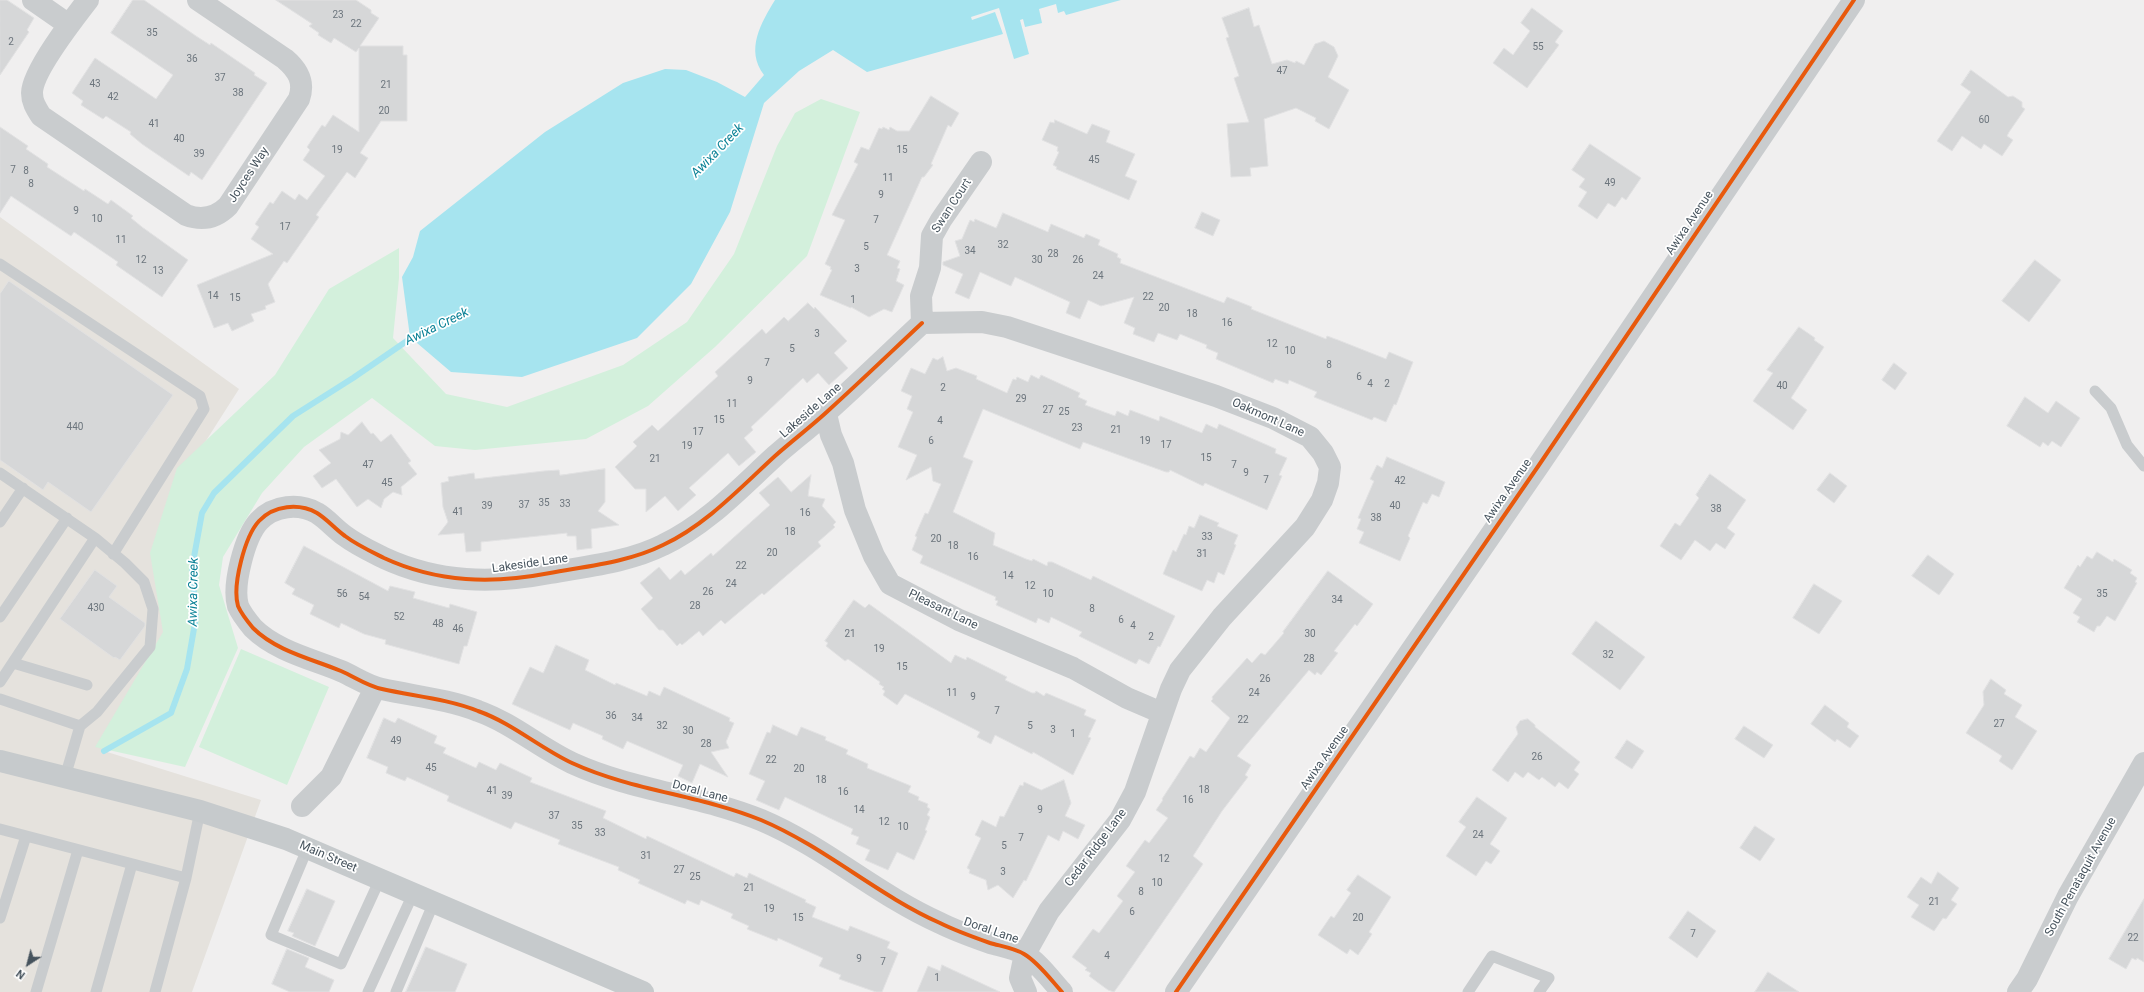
<!DOCTYPE html>
<style>
body{margin:0}
#map{position:relative;width:2144px;height:992px;overflow:hidden;background:#f0efef;font-family:Roboto,sans-serif}
canvas{display:block}
.north{position:absolute;left:8px;top:944px;width:40px;height:40px;-webkit-text-stroke:3px #fff;paint-order:stroke;rotate:216deg;font-size:11px;font-weight:700;line-height:16px;text-align:center;color:#46535d}
.north::after{content:'';display:block;margin:auto;width:14px;height:18px;background:#46535d;clip-path:polygon(50% 0,100% 100%,50% 72%,0 100%)}
</style>
<div id="map">
<canvas width="2144" height="992"></canvas>
<div class="north">N</div>
</div>
<script>
const ctx = document.querySelector('canvas').getContext('2d');
ctx.lineJoin = 'round';
function paint(path, color) {
  ctx.fillStyle = color;
  ctx.fill(path, 'evenodd');
}
function strokePath(path, color, width, dash) {
  ctx.strokeStyle = color;
  ctx.lineWidth = width;
  ctx.lineCap = dash ? 'butt' : 'round';
  ctx.setLineDash(dash || []);
  ctx.stroke(path);
}
function drawText(font, color, halo, rows, align = 'center') {
  ctx.font = font + ' Roboto,sans-serif';
  ctx.lineWidth = 3.5;
  ctx.setLineDash([]);
  ctx.textBaseline = 'middle';
  ctx.strokeStyle = halo;
  ctx.fillStyle = color;
  for (const [text, x, y, turn = 0] of rows) {
    ctx.save();
    ctx.translate(x, y);
    ctx.rotate((+turn || 0) * Math.PI / 180);
    ctx.textAlign = isNaN(turn) ? turn : align;
    if (halo) ctx.strokeText(text, 0, 0);
    ctx.fillText(text, 0, 0);
    ctx.restore();
  }
}
paint(new Path2D(`
 M0 217 239 389 172 494 185 611 104 751 261 800 192 992H0Z`), '#e5e2dd');
paint(new Path2D(`
 M821 99 860 112 807 256 715 347 648 406 586 439 475 450 435 446 372 398 304 447 262 493 223 557 219 585 238 648 185 767 95 747 163 632 150 553 177 468 275 375 329 289 399 248V278L393 338 446 394 507 407 623 365 687 322 734 254 777 146 795 113Z
 M241 649 329 687 287 785 199 747Z`), '#d3f0dc');
paint(new Path2D(`
 M775 0H1121L1066 15 1064 11 1058 13 1056 4 1039 9 1042 23 1025 27 1023 19 1020 20 1029 54 1014 59 999 8 971 17 972 20 995 12 1003 34 867 72 833 50 799 71 764 103 730 212 691 284 637 338 522 377 451 372 410 337 402 277 413 257 420 231 545 132 623 83 665 69 686 70 717 82 745 97 764 75C745 50 761 23 775 0Z`), '#a6e4ef');
strokePath(new Path2D(`
 M104 751 171 713 187 669 196 617 192 568 202 513 214 493 293 416 353 378 417 334`), '#a6e4ef', 6);
const building = new Path2D(`
 M0 0H7L34 18 27 30 29 32 0 75Z
 M133 0H144L196 36 210 45 211 43 255 73 254 75 267 83 202 180 191 172 189 176 142 144 130 134 131 132 106 116 103 119 81 105 83 101 72 93 95 58 156 99 173 75 111 33Z
 M276 0H356L371 10V13L379 18 360 46H403V55H407V121H381L360 153 368 158 355 178 347 172 316 215 319 217 287 263 284 261 268 284 275 302 265 306 266 309 251 314 254 321 232 331 228 323 214 328 197 285 273 254 251 239 259 227 255 224 270 202 273 204 282 191 295 200 299 194 307 200 325 176 303 160 310 150 307 147 322 125 325 127 333 115 359 132V48L356 52 334 38 331 43 318 35 319 33 309 26 312 24Z
 M1249 8 1254 27 1259 25 1272 64 1287 60 1295 63 1296 61 1304 65 1315 44 1324 41 1334 47 1338 56 1328 77 1349 90 1329 129 1315 121 1316 118 1296 108 1264 119 1268 166 1250 168 1251 176 1231 177 1227 124 1249 122 1234 78 1239 76 1226 38 1229 37 1222 18Z
 M1532 8 1563 31 1555 42 1559 45 1527 88 1493 63 1504 48 1513 55 1530 31 1521 23Z
 M1971 70 2008 97 2013 96 2022 102V107L2025 109 2009 132 2007 136 2013 140 2002 156 1984 144 1981 149 1962 136 1952 151 1937 141 1971 92 1961 85Z
 M931 96 959 113 951 127 948 125 931 164 933 165 924 177H922L887 255 900 261 897 268 900 269 896 281 904 285 892 312 884 309 869 317 851 307V308L820 295 832 270 830 269 831 267 825 264 845 220 832 215 858 164 854 162 861 147 869 150 879 128 882 129 883 127 889 130 890 127 897 131H909Z
 M1055 120 1087 134 1092 124 1110 131 1106 142 1135 154 1125 176 1137 181 1129 200 1056 169 1057 167 1053 165 1059 152 1057 151 1058 147 1042 140 1050 122 1054 123Z
 M0 127 28 146 26 149 48 164 47 167 84 191 85 189 108 204 111 200 133 216 131 218 142 227 188 260 164 294 162 297 116 265 118 262 74 232 71 236 11 196 0 213Z
 M1590 144 1641 178 1626 200 1622 197 1615 207 1608 203 1597 219 1578 206 1587 192 1579 187 1585 179 1572 170Z
 M1202 212 1220 220 1213 236 1195 228Z
 M1003 213 1048 232 1051 224 1084 238 1086 234 1100 240 1098 245 1118 254 1117 257 1121 259 1120 263 1224 303 1227 297 1252 307 1251 309 1326 339 1327 336 1338 340 1386 359 1389 352 1413 362 1396 405 1394 404 1386 422 1374 417 1372 420 1314 397 1317 392 1289 380 1288 384 1275 379 1273 383 1216 359 1218 353 1206 348 1207 345 1180 334 1177 340 1158 333 1154 342 1133 334 1135 328 1124 323 1134 297 1101 306 1088 300 1080 319 1066 313 1070 302 1015 277 1011 286 980 272 969 299 955 293 963 274 943 265V262L960 256 955 241 962 239 970 220 974 222 975 219 996 228Z
 M2035 260 2061 280 2029 322 2002 301Z
 M9 281 173 395 91 512 48 482 43 490 0 460V294Z
 M808 303 814 309 815 307 847 341 834 353 848 368 829 385 818 373 807 383 803 378 751 427 753 430 744 438 756 452 739 466 728 453 689 488 696 495 678 511 665 496 646 512V489H635L615 467 637 446 633 442 652 425 658 431 718 376 715 372 762 329 766 334 784 317 788 321Z
 M1799 327 1815 338 1814 340 1824 347 1791 398 1807 410 1793 430 1753 401 1773 373 1767 370Z
 M943 357 947 371 956 368 977 376 976 379 1007 393 1013 379 1016 380 1017 377 1028 382 1031 375 1039 379 1041 375 1080 393 1078 397 1087 401 1085 405 1115 416 1117 411 1128 416 1130 410 1159 421 1160 416 1202 433 1206 424 1217 429 1219 424 1276 449 1275 453 1287 458 1279 475 1282 476 1267 510 1205 483 1203 486 1170 470 1169 472H1166L1083 442 1080 449 983 409 963 457 973 461 953 512 995 533 993 545 1026 559 1032 561 1033 559 1047 566 1048 562H1052L1091 580 1093 576 1175 616 1160 647 1158 646 1149 664 1139 659 1136 664 1089 641 1079 636 1082 632 1051 617 1049 623 1038 618 1036 623 996 605 998 601 995 600 996 597 920 563 923 556 912 550 917 537 915 536 925 513 928 514 941 484 933 481 931 467 906 480 917 455 898 447 913 412 907 409 912 396 901 391 911 368 925 374 933 358 937 360Z
 M1894 363 1907 373 1895 390 1882 380Z
 M2025 397 2048 413 2056 401 2080 418 2061 447 2052 441 2048 446 2043 442 2040 447 2007 426Z
 M362 422 371 434 373 433 381 442 391 434 411 461 408 463 417 474 401 487 402 495 393 492 384 499 381 508 368 499 357 507 336 479 322 488 313 476 331 463 319 450 340 439 341 432 348 435Z
 M1387 457 1445 482 1439 497 1432 494 1427 504 1423 502 1408 536 1410 538 1400 561 1359 543 1364 532 1357 529 1361 519 1358 518 1374 481 1370 479 1377 465 1382 468Z
 M605 469V502L598 511 619 525 591 529 592 548 577 550 576 536H567V533L481 542V551L466 552 464 533 438 535 448 522 443 507 441 483 449 481 448 477 474 473 475 479 544 471 559 470 560 475Z
 M1830 473 1847 486 1834 503 1817 490Z
 M1710 474 1746 500 1727 528 1735 534 1725 549 1716 543 1710 551 1695 540 1681 560 1660 546 1675 523 1680 526 1699 498 1696 495Z
 M811 475 808 496 825 499 822 506 836 522 833 525 835 527 818 542 821 546 764 595 762 593 725 624 721 620 703 636 699 631 682 645 680 643 677 646 663 630H659L641 609 653 598 640 583 659 567 670 580 681 570 685 575 711 553 713 556 770 505 759 493 778 477 791 492Z
 M1200 515 1219 523 1217 526 1238 535 1234 544 1236 545 1224 575 1218 572 1214 583 1207 580 1202 591 1163 574 1173 550 1176 552 1184 534 1186 535 1189 526 1194 528Z
 M304 546 388 591 390 586 415 592 413 598 449 608 450 604 477 612 467 646H464L459 664 385 644 386 640 364 634 341 623 339 628 310 614 314 605 292 594 295 589 285 583Z
 M2097 552 2113 562 2114 559 2132 570 2130 573 2137 578 2135 582 2137 583 2115 621 2107 616 2100 626H2097L2094 632 2077 622 2080 617 2073 613 2082 599 2064 588 2078 565 2080 567 2087 556 2092 559Z
 M1928 555 1954 574 1939 595 1912 576Z
 M95 570 117 586 109 597 145 623V626L120 660 115 657 114 658 60 619Z
 M1328 571 1373 604 1357 626 1355 624 1334 651 1338 653 1321 675 1317 672 1315 675 1309 670 1237 756 1251 765 1245 775 1248 777 1222 811 1193 856 1203 864 1122 981 1114 992 1108 990 1089 976 1091 973 1085 970 1087 968 1072 957 1093 929 1099 933 1123 901 1117 896 1135 872 1126 866 1145 840 1149 843 1168 818 1156 810 1163 800 1162 799 1190 756 1194 758 1200 748 1206 752 1230 718 1211 701 1213 699 1212 697 1247 658 1252 663 1261 653 1265 655 1284 633 1283 632Z
 M1814 584 1842 601 1819 634 1793 618Z
 M854 600 865 608 869 604 951 663 955 655 966 660 967 657 1007 677 1005 680 1032 693H1035L1036 691 1044 696 1046 693 1086 710 1084 715 1096 720 1088 737 1091 738 1073 775 1033 752 1032 754 995 735 991 744 977 737 980 732 905 694 897 705 883 695 885 691 882 689 884 687 879 684 880 682 848 659 845 661 826 646 828 643 825 641Z
 M1596 621 1645 657 1620 690 1572 654Z
 M556 645 589 660 585 670 615 685 616 683 647 696 649 691 660 696 664 687 730 718 729 721 734 723 726 742 729 748 711 752 728 777 700 764 692 783 678 776 683 765 627 741 623 749 602 739 603 736 573 723 570 730 512 704 530 667 543 673Z
 M1991 679 2006 690 2004 694 2022 705 2015 717 2037 731 2012 770 1999 761 2002 756 1966 733 1984 705 1983 692Z
 M1825 705 1849 723 1847 727 1859 736 1850 748 1837 739 1835 742 1811 724Z
 M384 718 395 723 398 718 437 736 434 743 446 748 443 753 476 768 479 762 496 770 500 763 532 778 530 782 606 811 603 818 646 839 647 836 734 877 736 873 747 878 749 873 806 900 805 902 816 907 812 917 848 931 850 926 890 942 887 948 898 953 882 992H876L839 979 841 975 819 966 823 958 778 938 777 941 747 929 749 926 731 918 733 914 701 900 699 905 687 900 685 904 638 883 640 880 618 870 619 867 558 844 560 840 515 822 511 829 447 801 449 796 407 777 405 781 386 773 388 767 367 758Z
 M1528 719 1535 725V727L1580 762 1574 770 1579 774 1568 789 1559 782 1555 787 1542 777 1539 780 1528 772 1523 778 1515 772 1508 782 1492 770 1518 734 1516 727 1520 721Z
 M773 725 797 736 801 727 826 737 825 740 848 750 846 754 868 764 867 768 911 786 908 792 919 797 918 800 928 804 927 807 930 809 927 815 930 817 925 830 927 831 914 860 897 852 888 870 865 860 870 850 856 844 859 837 851 834 853 829 785 797 779 810 756 800 765 781 749 774 767 732 770 733Z
 M1744 726 1773 745 1764 758 1735 739Z
 M1627 740 1644 751 1632 769 1615 758Z
 M1064 780 1071 803 1065 816 1085 825 1078 839 1063 831 1059 841 1048 835 1026 881 1024 880 1013 898 998 885 988 890 986 880 969 873 970 870 967 868 981 838 975 835 982 820 996 827 1000 816 1004 817 1020 785 1023 786 1024 782 1041 790Z
 M1477 797 1507 818 1490 844 1500 851 1491 864 1486 861 1476 876 1446 856 1466 827 1459 822Z
 M1755 826 1775 839 1760 861 1740 848Z
 M1938 872 1959 888 1951 900 1957 904 1946 919 1943 918 1934 931 1911 917 1919 905 1907 897 1921 877 1931 884Z
 M1358 875 1391 897 1369 932 1372 934 1358 955 1350 949 1347 954 1318 935 1331 916 1334 918 1351 893 1347 890Z
 M307 889 335 901 315 946 292 936 294 933 288 931Z
 M2144 899V962L2137 958 2136 960 2132 958 2126 969 2109 959Z
 M1688 911 1716 931 1697 958 1669 938Z
 M426 947 467 964 455 992H406Z
 M287 949 309 958 305 967 334 980 329 992H290L272 984Z
 M942 965 1000 992H917L928 966 940 971Z
 M1768 972 1799 992H1755Z`);
paint(building, '#d6d7d8');
strokePath(building, '#e1e1e2', 1);
strokePath(new Path2D(`
 M0 264 200 396 204 409 113 554
 M2095 391 2111 408 2127 445 2144 466
 M0 473 95 538 125 563 144 582 153 609 150 647 97 712 80 726
 M0 522 23 488
 M0 617 67 518
 M13 663 87 685
 M0 682 95 538
 M0 699 80 726 65 777
 M0 829 186 878
 M308 847 271 935 341 964 380 879
 M0 918 26 836
 M36 992 78 850
 M96 992 132 864
 M155 992 186 878 200 811
 M368 992 413 894
 M396 992 434 902
 M1468 992 1492 956 1549 978 1539 992`), '#c9ccce', 11);
strokePath(new Path2D(`
 M33 0 69 25
 M88 0C74 18 32 72 32 93 32 102 36 108 41 116L186 215C202 221 216 218 228 206L299 99C305 82 298 70 285 59L198 0
 M922 323C891 352 861 381 830 409 813 425 793 440 775 456 741 487 706 525 663 545 629 562 588 566 550 573 493 584 438 583 384 558 370 551 357 545 345 536 335 529 327 519 317 513 299 503 274 505 259 521 245 536 232 585 238 606 241 613 248 622 253 628 276 651 312 659 341 671 355 677 367 686 382 689 413 696 448 699 478 711 512 723 540 748 572 763 633 791 700 795 761 820 825 847 877 895 940 923 956 931 973 937 990 943 1000 946 1014 948 1024 954 1038 962 1051 980 1062 992
 M922 323 982 322 1007 327 1216 396 1273 418 1310 437 1323 453 1330 467 1328 483 1322 500 1305 527 1222 617 1180 670 1171 689 1135 792 1120 820 1049 911 1025 954 1020 978 1026 992
 M922 323 921 296 930 268 932 236 941 220 981 162
 M826 414 831 435 843 463 855 510 874 556 890 584 959 620 1073 668 1127 698 1162 713
 M302 806 331 777 375 688
 M1176 992 1539 465 1854 0
 M2018 992 2027 979 2068 896 2144 763`), '#c9ccce', 22);
strokePath(new Path2D(`
 M0 761 200 811 286 839 643 992`), '#c6cacc', 22);
strokePath(new Path2D(`
 M922 323C891 352 861 381 830 409 813 425 793 440 775 456 741 487 706 525 663 545 629 562 588 566 550 573 493 584 438 583 384 558 370 551 357 545 345 536 335 529 327 519 317 513 299 503 274 505 259 521 245 536 232 585 238 606 241 613 248 622 253 628 276 651 312 659 341 671 355 677 367 686 382 689 413 696 448 699 478 711 512 723 540 748 572 763 633 791 700 795 761 820 825 847 877 895 940 923 956 931 973 937 990 943 1000 946 1014 948 1024 954 1038 962 1051 980 1062 992
 M1176 992 1539 465 1854 0`), '#e8590c', 4);
drawText('10px', '#6c757d', null, [
 ["23",338,15],
 ["22",356,24],
 ["35",152,33],
 ["2",11,42],
 ["55",1538,47],
 ["36",192,59],
 ["47",1282,71],
 ["37",220,78],
 ["43",95,84],
 ["21",386,85],
 ["38",238,93],
 ["42",113,97],
 ["20",384,111],
 ["60",1984,120],
 ["41",154,124],
 ["40",179,139],
 ["19",337,150],
 ["15",902,150],
 ["39",199,154],
 ["45",1094,160],
 ["7",13,170],
 ["8",26,171],
 ["11",888,178],
 ["49",1610,183],
 ["8",31,184],
 ["9",881,195],
 ["9",76,211],
 ["10",97,219],
 ["7",876,220],
 ["17",285,227],
 ["11",121,240],
 ["32",1003,245],
 ["5",866,247],
 ["34",970,251],
 ["28",1053,254],
 ["12",141,260],
 ["30",1037,260],
 ["26",1078,260],
 ["3",857,269],
 ["13",158,271],
 ["24",1098,276],
 ["14",213,296],
 ["22",1148,297],
 ["15",235,298],
 ["1",853,300],
 ["20",1164,308],
 ["18",1192,314],
 ["16",1227,323],
 ["3",817,334],
 ["12",1272,344],
 ["5",792,349],
 ["10",1290,351],
 ["7",767,363],
 ["8",1329,365],
 ["6",1359,377],
 ["9",750,381],
 ["4",1370,384],
 ["2",1387,384],
 ["40",1782,386],
 ["2",943,388],
 ["29",1021,399],
 ["11",732,404],
 ["27",1048,410],
 ["25",1064,412],
 ["15",719,420],
 ["4",940,421],
 ["440",75,427],
 ["23",1077,428],
 ["21",1116,430],
 ["17",698,432],
 ["6",931,441],
 ["19",1145,441],
 ["17",1166,445],
 ["19",687,446],
 ["15",1206,458],
 ["21",655,459],
 ["47",368,465],
 ["7",1234,465],
 ["9",1246,473],
 ["7",1266,480],
 ["42",1400,481],
 ["45",387,483],
 ["35",544,503],
 ["33",565,504],
 ["37",524,505],
 ["39",487,506],
 ["40",1395,506],
 ["38",1716,509],
 ["41",458,512],
 ["16",805,513],
 ["38",1376,518],
 ["18",790,532],
 ["33",1207,537],
 ["20",936,539],
 ["18",953,546],
 ["20",772,553],
 ["31",1202,554],
 ["16",973,557],
 ["22",741,566],
 ["14",1008,576],
 ["24",731,584],
 ["12",1030,586],
 ["26",708,592],
 ["56",342,594],
 ["10",1048,594],
 ["35",2102,594],
 ["54",364,597],
 ["34",1337,600],
 ["28",695,606],
 ["430",96,608],
 ["8",1092,609],
 ["52",399,617],
 ["6",1121,620],
 ["48",438,624],
 ["4",1133,626],
 ["46",458,629],
 ["21",850,634],
 ["30",1310,634],
 ["2",1151,637],
 ["19",879,649],
 ["32",1608,655],
 ["28",1309,659],
 ["15",902,667],
 ["26",1265,679],
 ["11",952,693],
 ["24",1254,693],
 ["9",973,697],
 ["7",997,711],
 ["36",611,716],
 ["34",637,718],
 ["22",1243,720],
 ["27",1999,724],
 ["32",662,726],
 ["5",1030,726],
 ["3",1053,730],
 ["30",688,731],
 ["1",1073,734],
 ["49",396,741],
 ["28",706,744],
 ["26",1537,757],
 ["22",771,760],
 ["45",431,768],
 ["20",799,769],
 ["18",821,780],
 ["18",1204,790],
 ["41",492,791],
 ["16",843,792],
 ["39",507,796],
 ["16",1188,800],
 ["14",859,810],
 ["9",1040,810],
 ["37",554,816],
 ["12",884,822],
 ["35",577,826],
 ["10",903,827],
 ["33",600,833],
 ["24",1478,835],
 ["7",1021,838],
 ["5",1004,846],
 ["31",646,856],
 ["12",1164,859],
 ["27",679,870],
 ["3",1003,872],
 ["25",695,877],
 ["10",1157,883],
 ["21",749,888],
 ["8",1141,892],
 ["21",1934,902],
 ["19",769,909],
 ["6",1132,912],
 ["15",798,918],
 ["20",1358,918],
 ["7",1693,934],
 ["22",2133,938],
 ["4",1107,956],
 ["9",859,959],
 ["7",883,962],
 ["1",937,978]
]);
drawText('12px', '#46535d', '#fff', [
 ["Joyces Way",249,175,-57],
 ["Swan Court",952,206,-57],
 ["Awixa Avenue",1690,223,-56],
 ["Lakeside Lane",811,411,-41],
 ["Oakmont Lane",1268,418,24],
 ["Awixa Avenue",1508,491,-55],
 ["Lakeside Lane",530,564,-8],
 ["Pleasant Lane",943,610,26],
 ["Awixa Avenue",1325,758,-55],
 ["Doral Lane",700,792,15],
 ["Cedar Ridge Lane",1096,848,-53],
 ["Main Street",328,857,23],
 ["South Penataquit Avenue",2081,877,-61],
 ["Doral Lane",991,931,19]
]);
drawText('italic 13px', '#098196', '#fff', [
 ["Awixa Creek",718,151,-46],
 ["Awixa Creek",437,327,-26],
 ["Awixa Creek",194,592,-89]
]);
</script>
